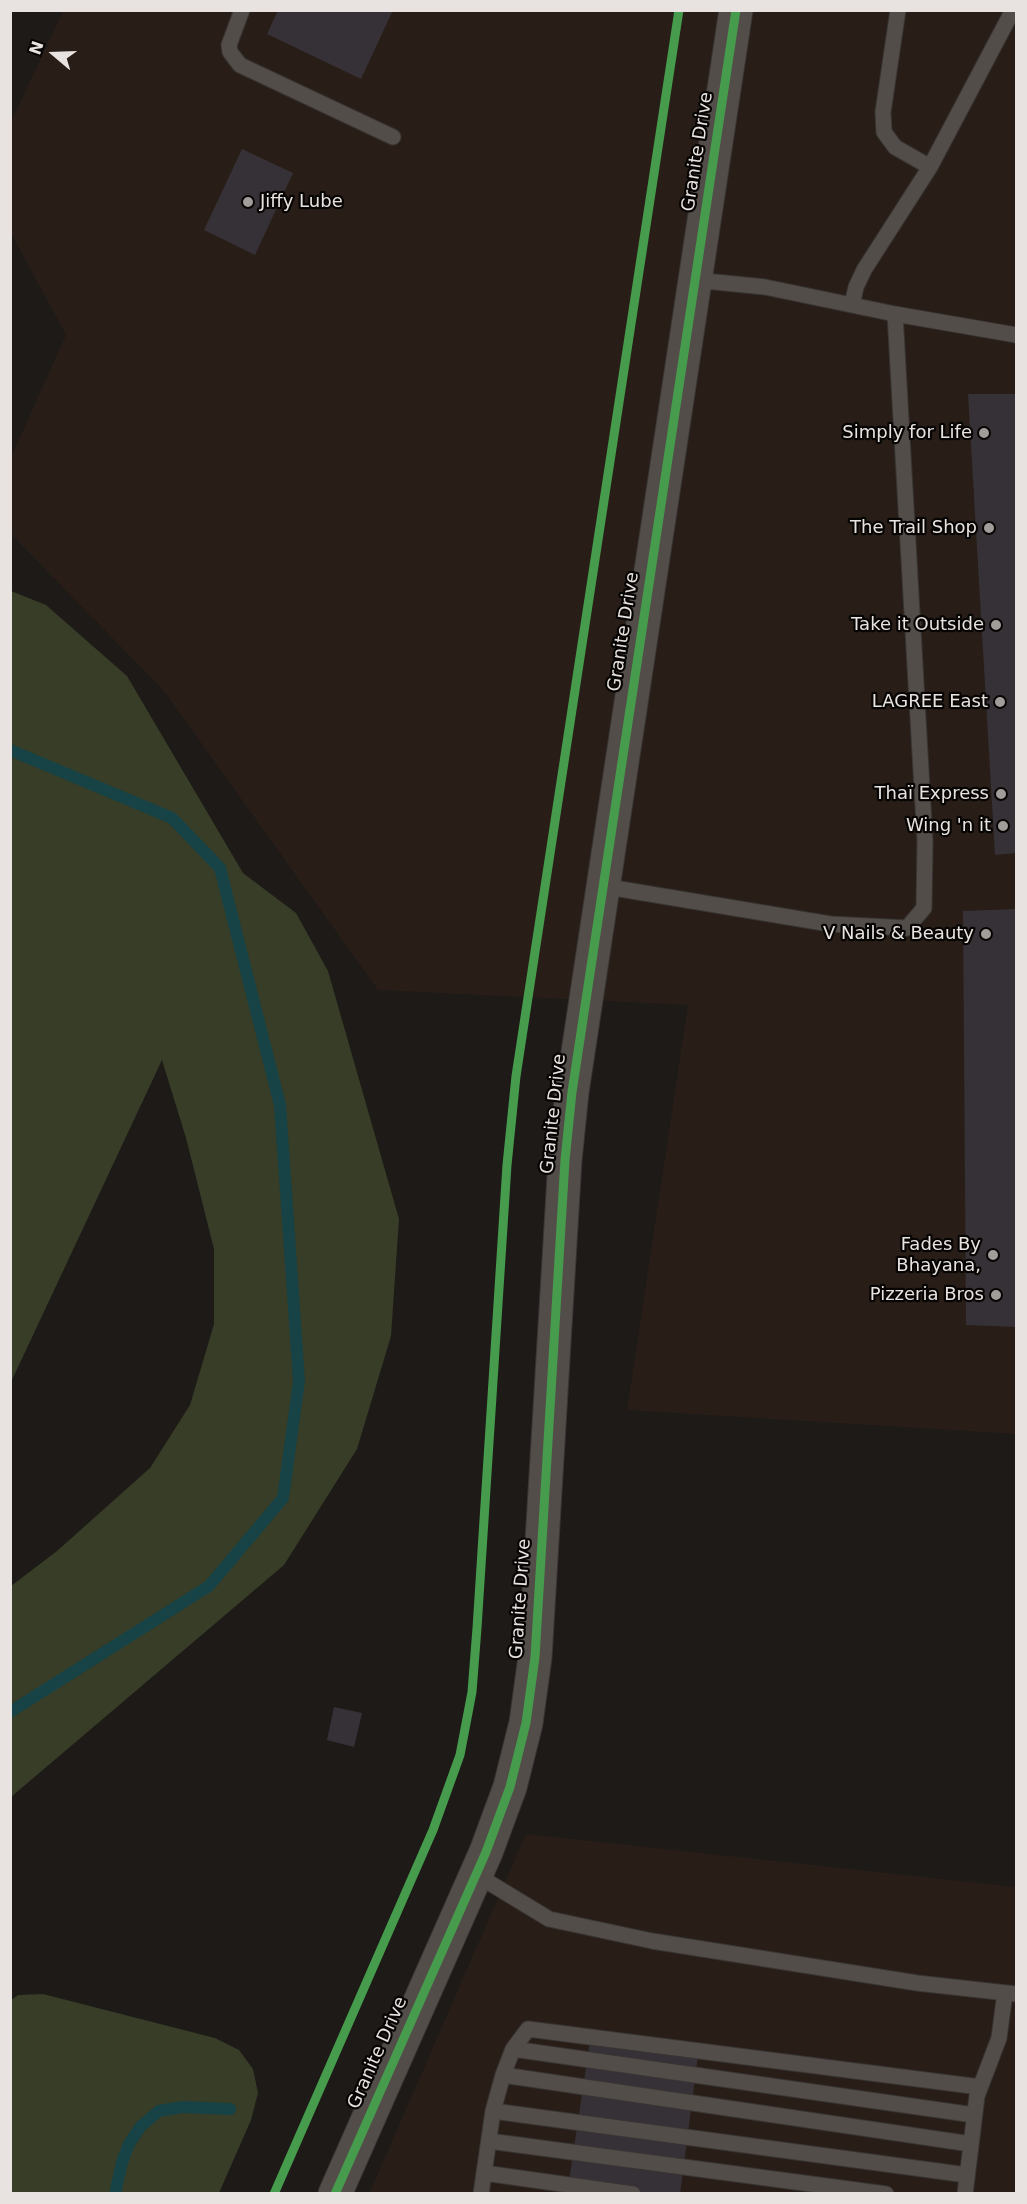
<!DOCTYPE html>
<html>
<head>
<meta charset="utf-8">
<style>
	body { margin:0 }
	#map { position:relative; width:1027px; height:2204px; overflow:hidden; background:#1d1a18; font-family:"DejaVu Sans",sans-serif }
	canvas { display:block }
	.frame { position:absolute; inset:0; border:12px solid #e8e3e0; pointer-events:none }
	.north { position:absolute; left:24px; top:24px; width:60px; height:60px; -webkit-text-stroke:4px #070504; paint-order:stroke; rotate:289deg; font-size:16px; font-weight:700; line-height:24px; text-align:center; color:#e8e3e0 }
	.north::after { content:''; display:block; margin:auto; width:21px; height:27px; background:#e8e3e0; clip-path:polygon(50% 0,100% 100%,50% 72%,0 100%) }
</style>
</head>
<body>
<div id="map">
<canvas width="1027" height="2204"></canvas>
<div class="frame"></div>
<div class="north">N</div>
</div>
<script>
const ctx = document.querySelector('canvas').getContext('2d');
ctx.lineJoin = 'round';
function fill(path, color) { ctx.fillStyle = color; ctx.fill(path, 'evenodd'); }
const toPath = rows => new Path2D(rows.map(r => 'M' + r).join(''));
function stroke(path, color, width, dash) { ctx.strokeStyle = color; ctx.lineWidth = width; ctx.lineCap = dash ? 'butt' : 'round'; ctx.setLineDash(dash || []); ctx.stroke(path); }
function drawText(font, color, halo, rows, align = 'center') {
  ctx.font = font + ' "DejaVu Sans",sans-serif'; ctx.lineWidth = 4.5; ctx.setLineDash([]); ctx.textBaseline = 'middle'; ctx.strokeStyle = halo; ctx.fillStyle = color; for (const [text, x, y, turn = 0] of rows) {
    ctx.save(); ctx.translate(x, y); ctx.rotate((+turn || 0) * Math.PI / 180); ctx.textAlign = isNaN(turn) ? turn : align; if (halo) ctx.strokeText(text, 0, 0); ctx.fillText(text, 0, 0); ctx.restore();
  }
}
fill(toPath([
	[63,11,1016,11,1016,1434,627,1410,688,1005,378,990,164,691,11,534,11,457,66,335,11,233,11,122],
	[526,1834,1016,1887,1016,2193,369,2194]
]), '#281e17');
fill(toPath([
	[11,591,46,605,127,676,243,873,296,913,328,971,399,1219,391,1336,357,1449,284,1565,11,1797,11,1586,57,1551,150,1468,190,1405,214,1324,214,1249,186,1138,162,1060,11,1382],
	[43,1994,215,2038,239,2050,253,2069,258,2093,251,2120,219,2193,11,2193,11,2000,18,1995]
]), '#373d26');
stroke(toPath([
	[10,750,172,818,220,868,280,1105,299,1381,283,1498,209,1586,10,1712],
	[115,2194,122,2162,129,2144,141,2126,159,2111,182,2107,230,2109]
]), '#174246', 12);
fill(toPath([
	[278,10,393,10,361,79,267,34],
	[242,149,293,173,255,255,204,230],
	[968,394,1016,394,1016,853,995,855],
	[1016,909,1016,1327,966,1325,963,911],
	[334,1707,362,1713,354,1747,327,1740],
	[591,2034,699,2048,680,2194,567,2194]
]), '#363136');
const service = toPath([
	[242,10,229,45,230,52,240,65,393,137],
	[898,10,883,112,884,132,895,147,930,167,1013,10],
	[852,305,856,287,864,270,930,167],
	[895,314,1016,335],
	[602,886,830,924,907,928,924,908,925,841,895,314,765,287,695,280],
	[475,1874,549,1919,652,1941,917,1983,1016,1994],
	[513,2049,974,2115],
	[503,2075,971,2144],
	[493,2111,967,2175],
	[489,2141,886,2194],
	[484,2173,633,2194],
	[481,2194,493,2111,503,2075,513,2049,528,2029,980,2087],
	[965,2194,977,2096,999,2038,1005,1993]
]);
const tertiary = toPath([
	[335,2194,486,1852,510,1787,526,1723,535,1657,565,1160,572,1092,736,10]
]);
stroke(service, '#393635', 17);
stroke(tertiary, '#393635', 35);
stroke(service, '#534d4a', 15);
stroke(tertiary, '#534d4a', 33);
stroke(toPath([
	[274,2194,433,1830,460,1755,472,1692,477,1628,507,1165,516,1076,679,10],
	[335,2194,486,1852,510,1787,526,1723,535,1657,565,1160,572,1092,736,10]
]), '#469c4c', 9);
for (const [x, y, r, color] of [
	[248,202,6,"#a19d9a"],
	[984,433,6,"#a19d9a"],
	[989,528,6,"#a19d9a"],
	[996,625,6,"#a19d9a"],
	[1000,702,6,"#a19d9a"],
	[1001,794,6,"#a19d9a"],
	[1003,826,6,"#a19d9a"],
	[986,934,6,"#a19d9a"],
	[993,1255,6,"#a19d9a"],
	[996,1295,6,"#a19d9a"]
]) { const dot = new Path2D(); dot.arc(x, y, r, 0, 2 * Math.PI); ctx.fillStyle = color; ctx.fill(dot); stroke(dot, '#070504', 2); }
drawText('18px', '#e8e3e0', '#070504', [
	["Granite Drive",698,152,-81],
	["Granite Drive",624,632,-81],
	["Granite Drive",554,1114,-84],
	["Granite Drive",521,1599,-86],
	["Granite Drive",378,2053,-66]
]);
drawText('18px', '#e8e3e0', '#070504', [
	["Jiffy Lube",260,202,"left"],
	["Simply for Life",972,433],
	["The Trail Shop",977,528],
	["Take it Outside",984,625],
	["LAGREE East",988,702],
	["Thaï Express",989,794],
	["Wing 'n it",991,826],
	["V Nails & Beauty",974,934],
	["Fades By",981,1245],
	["Bhayana,",981,1266],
	["Pizzeria Bros",984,1295]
], 'right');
</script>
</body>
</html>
